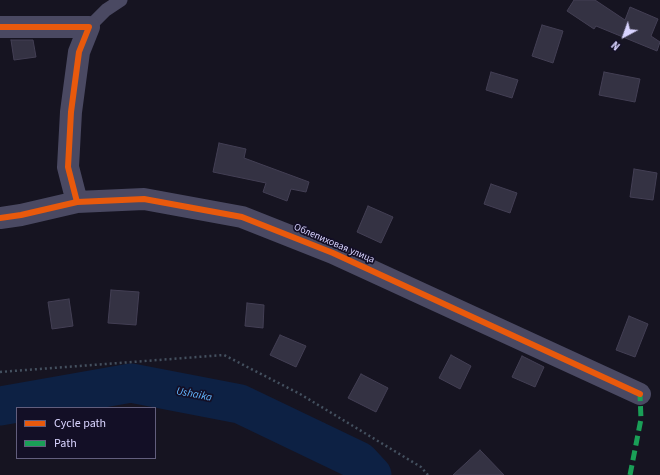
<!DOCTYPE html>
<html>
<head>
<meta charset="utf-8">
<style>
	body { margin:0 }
	#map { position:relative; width:660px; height:475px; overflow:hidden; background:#161421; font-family:"Source Sans 3",sans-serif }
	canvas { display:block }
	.legend { position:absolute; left:16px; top:407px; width:140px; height:52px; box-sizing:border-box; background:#130f26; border:1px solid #625e7d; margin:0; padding:5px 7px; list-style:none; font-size:12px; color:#d9d4ff }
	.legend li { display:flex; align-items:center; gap:8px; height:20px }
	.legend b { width:20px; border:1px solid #625e7d }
	.north { position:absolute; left:604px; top:16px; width:40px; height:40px; -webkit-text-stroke:3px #130f26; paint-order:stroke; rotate:221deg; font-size:11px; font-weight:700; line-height:16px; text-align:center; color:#d9d4ff }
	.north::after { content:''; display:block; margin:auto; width:14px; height:18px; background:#d9d4ff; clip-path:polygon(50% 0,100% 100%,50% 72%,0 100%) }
</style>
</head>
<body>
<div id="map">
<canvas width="660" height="475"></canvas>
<ul class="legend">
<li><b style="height:5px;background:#e8590c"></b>Cycle path</li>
<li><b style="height:5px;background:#1a9f57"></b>Path</li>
</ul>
<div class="north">N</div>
</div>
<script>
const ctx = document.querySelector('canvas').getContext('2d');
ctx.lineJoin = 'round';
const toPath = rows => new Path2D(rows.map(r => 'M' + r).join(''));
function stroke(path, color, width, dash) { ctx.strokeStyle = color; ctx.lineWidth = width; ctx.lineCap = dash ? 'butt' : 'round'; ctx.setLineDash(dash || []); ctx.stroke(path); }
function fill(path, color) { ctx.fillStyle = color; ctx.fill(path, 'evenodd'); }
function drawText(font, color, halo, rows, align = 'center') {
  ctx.font = font + ' "Source Sans 3",sans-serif'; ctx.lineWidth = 3.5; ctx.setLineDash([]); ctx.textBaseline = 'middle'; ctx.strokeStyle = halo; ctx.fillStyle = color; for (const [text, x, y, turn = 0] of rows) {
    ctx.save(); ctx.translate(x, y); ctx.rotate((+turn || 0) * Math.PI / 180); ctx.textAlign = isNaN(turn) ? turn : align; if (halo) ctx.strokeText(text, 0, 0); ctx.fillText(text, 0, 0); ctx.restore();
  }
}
stroke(toPath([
	[0,406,131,383,240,404,359,461,372,475]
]), '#0d2144', 39);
const building = toPath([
	[574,0,595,0,625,20,630,7,658,19,651,36,660,42,657,51,596,26,594,29,567,11,574,0],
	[542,25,563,31,553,63,532,56,542,25],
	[11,40,33,40,36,57,14,60,11,40],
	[491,72,518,80,512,98,486,90,491,72],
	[604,72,640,79,635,102,599,95,604,72],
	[219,143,246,149,244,158,309,182,306,192,291,189,287,201,263,192,266,183,213,172,219,143],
	[634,169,657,173,653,200,630,197,634,169],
	[491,184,517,193,510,213,484,204,491,184],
	[368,206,393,217,381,243,357,232,368,206],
	[111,290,139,292,136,325,108,323,111,290],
	[69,299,73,326,52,329,48,302,69,299],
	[247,303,264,305,263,328,245,326,247,303],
	[629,316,648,324,635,357,616,350,629,316],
	[280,335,306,346,296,367,270,355,280,335],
	[451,355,471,366,460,389,439,378,451,355],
	[522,356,544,367,535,387,512,377,522,356],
	[361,374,388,388,376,412,348,398,361,374],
	[480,450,504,475,453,475,480,450]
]);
fill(building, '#343243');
stroke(building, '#433f54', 1);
stroke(toPath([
	[0,372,224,355,300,394,421,467,428,475]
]), '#44505f', 2.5, [2, 3]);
stroke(toPath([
	[89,27,106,10,121,0]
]), '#4a4962', 13);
stroke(toPath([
	[0,27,89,27,79,52,71,112,68,167,77,202],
	[0,218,21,215,77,202,144,199,242,217,333,253,640,394]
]), '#4a4962', 22);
stroke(toPath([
	[630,475,641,419,640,394]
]), '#1a9f57', 5, [10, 5]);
stroke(toPath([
	[0,27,89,27,79,52,71,112,68,167,77,202],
	[0,218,21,215,77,202,144,199,242,217,333,253,640,394]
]), '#e8590c', 6);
drawText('10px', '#d9d4ff', '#130f26', [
	["Облепиховая улица",334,244,23]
]);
drawText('italic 11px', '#62b6ff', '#130f26', [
	["Ushaika",194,395,11]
]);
</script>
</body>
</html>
